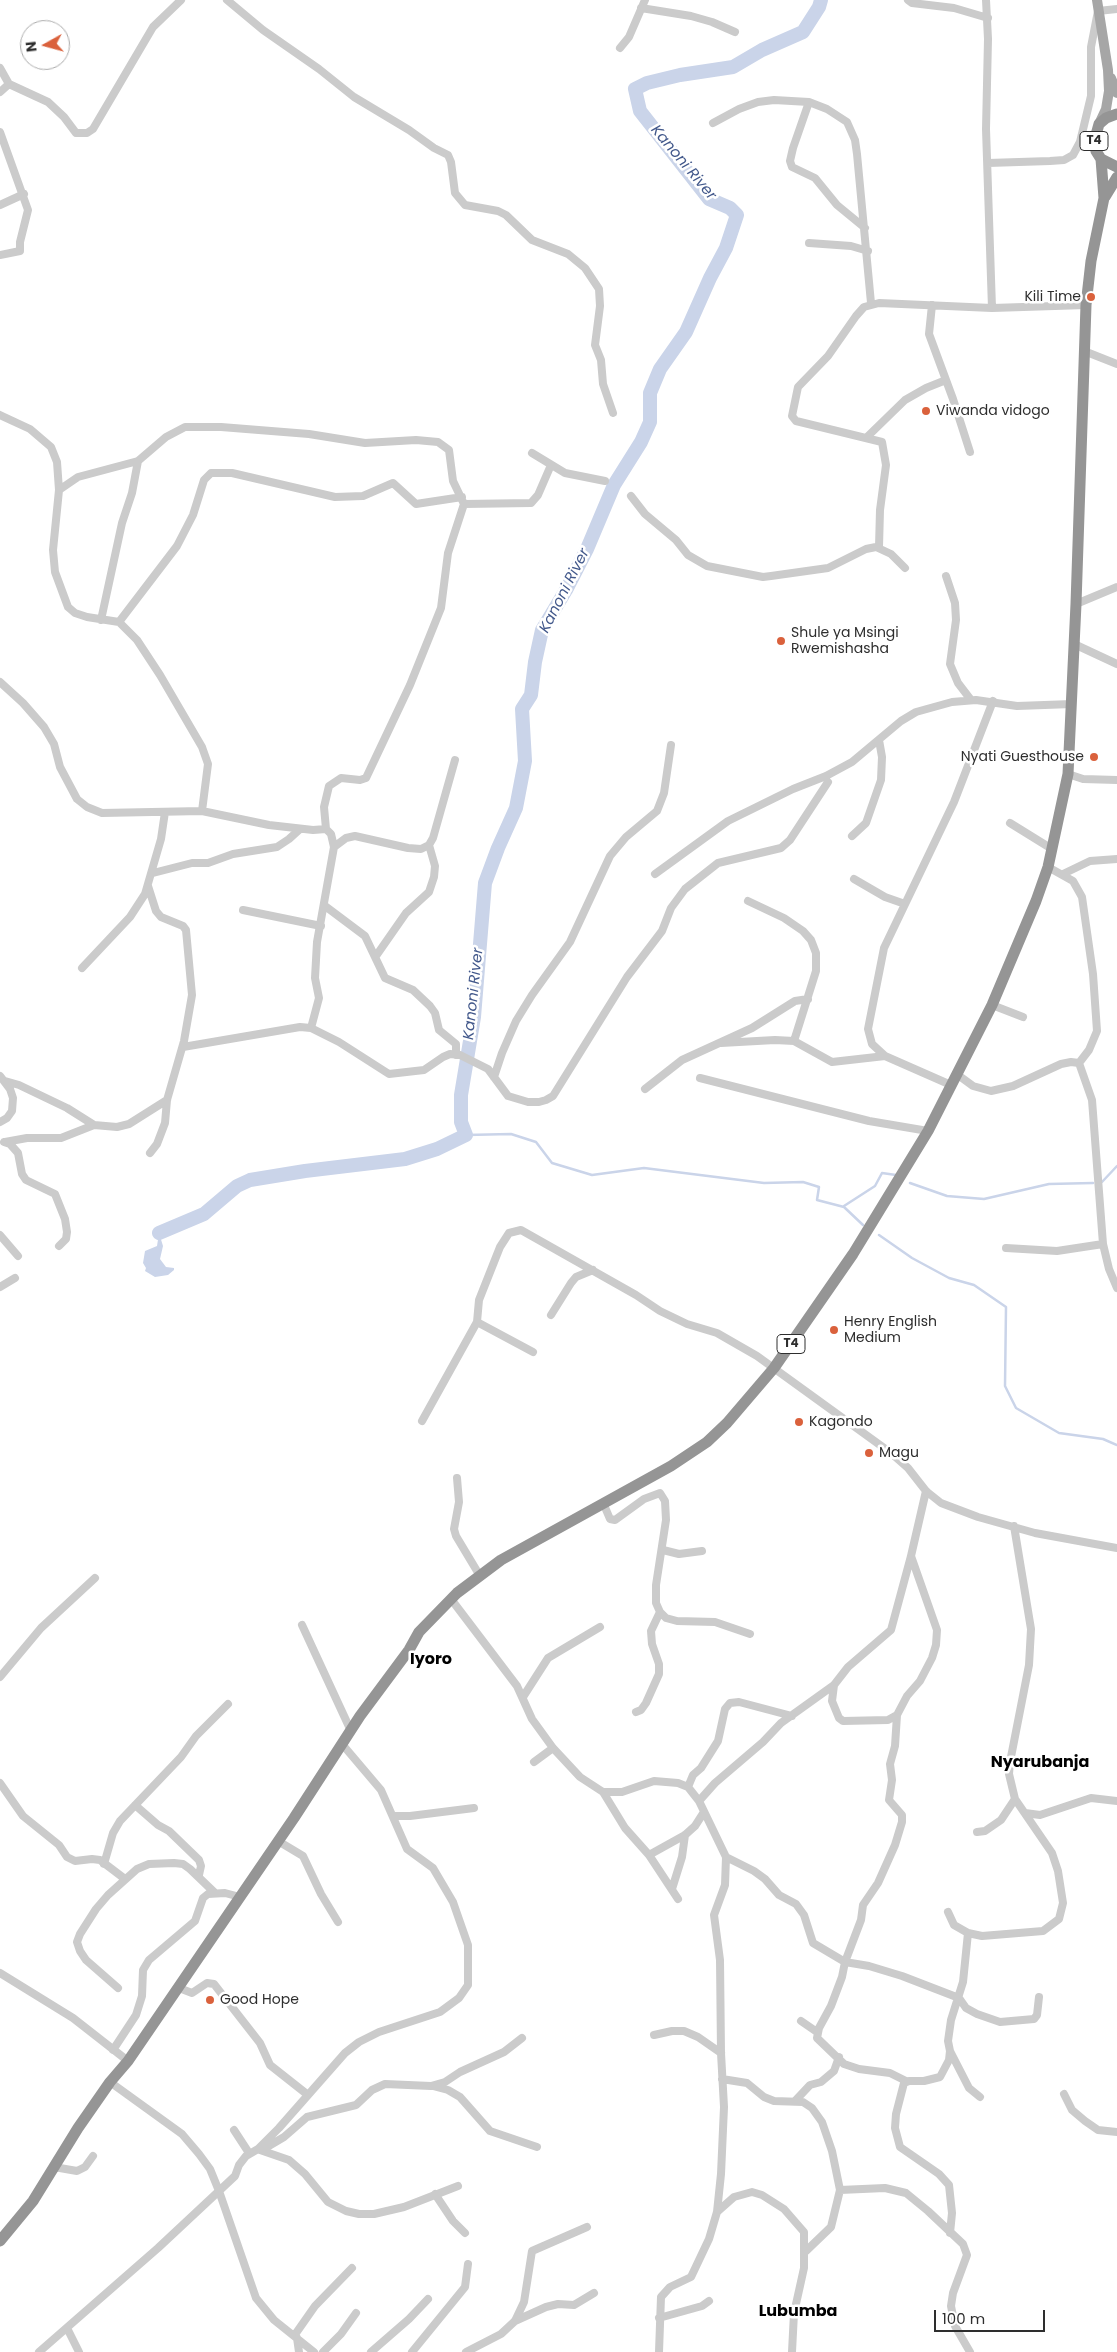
<!DOCTYPE html>
<html>
<head>
<meta charset="utf-8">
<style>
	body { margin:0 }
	#map { position:relative; width:1117px; height:2352px; overflow:hidden; background:#fff; font-family:Poppins,sans-serif }
	canvas { display:block }
	.north { position:absolute; left:20px; top:20px; width:50px; height:50px; box-sizing:border-box; background:#fff; border:1px solid #ababab; border-radius:50%; rotate:263deg; font-size:14px; font-weight:700; line-height:20px; text-align:center; color:#2e2e2e }
	.north::after { content:''; display:block; margin:auto; width:18px; height:22px; background:#da613c; clip-path:polygon(50% 0,100% 100%,50% 72%,0 100%) }
	.scale { position:absolute; left:934px; top:2310px; width:111px; height:22px; box-sizing:border-box; border:2px solid #2e2e2e; border-top:0; padding-left:6px; font-size:15px; line-height:18px; white-space:nowrap; color:#2e2e2e; -webkit-text-stroke:4px #fff; paint-order:stroke }
</style>
</head>
<body>
<div id="map">
<canvas width="1117" height="2352"></canvas>
<div class="north">N</div>
<div class="scale">100 m</div>
</div>
<script>
const ctx = document.querySelector('canvas').getContext('2d');
ctx.lineJoin = 'round';
function fill(path, color) { ctx.fillStyle = color; ctx.fill(path, 'evenodd'); }
const toPath = rows => new Path2D(rows.map(r => 'M' + r).join(''));
function stroke(path, color, width, dash) { ctx.strokeStyle = color; ctx.lineWidth = width; ctx.lineCap = dash ? 'butt' : 'round'; ctx.setLineDash(dash || []); ctx.stroke(path); }
function drawText(font, color, halo, rows, align = 'center') {
  ctx.font = font + ' Poppins,sans-serif'; ctx.lineWidth = 5; ctx.setLineDash([]); ctx.textBaseline = 'middle'; ctx.strokeStyle = halo; ctx.fillStyle = color; for (const [text, x, y, turn = 0] of rows) {
    ctx.save(); ctx.translate(x, y); ctx.rotate((+turn || 0) * Math.PI / 180); ctx.textAlign = isNaN(turn) ? turn : align; if (halo) ctx.strokeText(text, 0, 0); ctx.fillText(text, 0, 0); ctx.restore();
  }
}
fill(toPath([
	[159,1233,163,1246,160,1259,166,1267,174,1268,174,1270,168,1275,155,1277,145,1271,146,1268,143,1263,145,1251,157,1246]
]), '#cad4e9');
stroke(toPath([
	[466,1135,511,1134,536,1142,552,1163,592,1175,644,1168,764,1183,803,1182,819,1187,817,1200,844,1207,863,1225],
	[1102,1182,1117,1166],
	[910,1183,947,1196,984,1199,1049,1184,1093,1183],
	[844,1206,875,1186,882,1173,896,1175],
	[879,1235,912,1258,949,1278,974,1285,1006,1307,1005,1386,1016,1408,1059,1433,1103,1439,1117,1445]
]), '#cad4e9', 2.5);
stroke(toPath([
	[159,1233,204,1214,237,1186,250,1180,305,1171,405,1159,437,1149,466,1135,461,1122,461,1095,474,1017,485,883,498,848,516,808,525,761,522,709,531,695,535,662,542,630,566,590,587,549,614,485,641,442,650,422,650,393,660,369,686,332,710,278,726,248,737,215,730,208,709,199,640,111,635,89,647,83,680,75,733,67,762,50,803,32,819,7,821,0]
]), '#cad4e9', 14);
stroke(toPath([
	[227,0,263,30,319,69,354,97,409,130,434,148,448,155,451,162,455,193,465,205,498,211,506,215,532,240,568,254,585,268,599,289,600,306,595,345,601,360,603,384,613,413],
	[908,0,912,3,954,8,988,18],
	[986,0,988,39,986,129,992,308],
	[641,8,691,16,712,22,735,32],
	[620,48,629,37,645,0],
	[0,68,9,84,48,102,64,117,76,133,87,133,93,129,153,27,181,0],
	[0,92,9,84],
	[809,102,793,148,790,161,792,167,815,178,837,205,865,228],
	[713,123,739,109,758,102,774,100,809,102,827,109,847,122,855,140,857,154,871,303],
	[0,132,28,210,20,242,20,251,0,255],
	[988,163,1050,161,1064,160,1073,155,1080,142,1091,96,1091,47,1098,11,1117,9],
	[0,205,24,194],
	[809,243,851,246,868,251],
	[932,305,929,334,953,399,970,452],
	[1084,351,1117,364],
	[0,415,30,429,51,447,57,462,59,490,78,477,138,461,166,437,185,427,221,427,309,434,365,443,416,440,438,442,449,450,453,481,464,504,448,553,441,608,410,685,366,778,360,780,341,778,329,786,324,807,326,829,313,830,269,825,202,811,102,813,87,807,77,799,60,767,54,744,44,727,23,703,0,682],
	[867,437,905,400,926,388,946,380],
	[532,453,565,473,605,481],
	[59,490,53,550,55,572,68,607,75,613,87,617,119,622,137,640,160,675,202,747,208,764,202,811],
	[631,496,645,514,676,540,688,555,707,566,763,577,771,576,828,568,866,549,876,547,891,554,905,568],
	[464,504,531,503,538,495,551,465],
	[879,547,880,510,886,465,882,442,796,421,792,416,798,387,828,356,856,316,864,307,879,303,992,308,1086,305],
	[946,576,955,603,956,620,950,664,958,683,971,700],
	[1076,604,1117,587],
	[101,620,122,523,132,493,138,461],
	[119,622,177,546,193,515,204,480,211,473,232,473,335,497,363,496,393,483,416,504,462,497],
	[1074,644,1117,664],
	[1068,774,1083,779,1117,780],
	[1010,823,1052,849],
	[852,836,866,823,881,780,882,757,879,740],
	[334,847,346,838,355,836,408,848,421,849,429,845,433,838,455,760],
	[1048,867,1073,881,1082,897,1093,974,1097,1031,1089,1050,1079,1063],
	[153,873,192,863,208,863,233,854,277,847,289,839,300,829],
	[655,874,728,821,793,789,826,776,852,762,901,721,916,712,952,702,976,700,1017,706,1072,704],
	[1063,874,1090,861,1117,859],
	[854,879,885,897,905,904],
	[148,886,156,911,161,917,183,926,186,930,192,995,184,1041,167,1100,165,1123,157,1144,150,1153],
	[748,901,784,918,803,931,811,940,816,953,816,971,794,1041],
	[325,906,365,936,385,978,413,990,430,1006,435,1013,439,1030,456,1044,456,1055],
	[243,910,321,926],
	[376,956,406,913,429,892,434,877,435,866,429,845],
	[82,968,130,917,145,894,161,839,165,812],
	[992,1005,1023,1017],
	[311,1028,319,998,315,978,317,942,334,847,331,834,326,829],
	[721,1043,775,1040,794,1041,832,1062,885,1056,951,1085],
	[183,1047,300,1027,311,1028,339,1042,389,1074,424,1070,443,1057,450,1054,460,1055,488,1069,508,1096,528,1102,539,1102,546,1100,553,1096,627,977,662,931,671,908,685,889,718,863,781,848,790,840,828,782],
	[885,1056,872,1044,868,1029,884,948,954,802,993,701],
	[958,1075,973,1086,991,1091,1013,1086,1061,1064,1071,1062,1079,1063,1092,1100,1103,1244,1109,1269,1117,1288],
	[0,1076,10,1089,13,1098,12,1111,7,1118,0,1122],
	[494,1077,502,1053,516,1021,532,995,570,942,610,856,626,837,657,811,664,793,671,745],
	[700,1078,869,1121,928,1131],
	[5,1081,19,1085,67,1108,94,1125],
	[645,1089,682,1060,752,1028,795,1001,808,999],
	[4,1142,10,1144,18,1153,22,1174,26,1180,55,1194,65,1219,67,1232,66,1239,59,1246],
	[5,1142,27,1138,61,1138,94,1125,117,1127,129,1124,167,1100],
	[0,1235,18,1256],
	[1006,1248,1057,1251,1103,1244],
	[0,1287,15,1278],
	[551,1315,571,1283,576,1277,593,1270],
	[477,1322,533,1352],
	[422,1421,477,1322,479,1300,500,1247,509,1233,521,1230,636,1295,660,1311,687,1324,717,1333,757,1356,891,1453,908,1468,926,1491,941,1503,978,1517,1035,1533,1117,1548],
	[457,1478,459,1502,454,1529,456,1536,480,1576],
	[604,1505,610,1519,615,1520,644,1499,660,1493,665,1501,666,1520,656,1585,656,1603,660,1612,666,1618,677,1621,715,1622,750,1634],
	[663,1550,679,1554,702,1551],
	[451,1599,517,1686,532,1719,553,1748,580,1777,603,1792,625,1828,649,1855,678,1899],
	[302,1625,351,1731],
	[0,1677,41,1628,95,1578],
	[834,1685,832,1701,839,1718,843,1721,888,1720,897,1715,907,1696,920,1681,932,1658,936,1645,937,1630,911,1556],
	[523,1697,548,1658,600,1627],
	[636,1712,641,1710,646,1703,659,1674,659,1664,652,1644,651,1631,660,1612],
	[897,1715,895,1746,890,1764,892,1780,889,1800,902,1815,902,1822,895,1845,878,1883,863,1905,861,1920,845,1962,842,1977,831,2006,819,2028,817,2038,844,2064,859,2069,890,2073,906,2081],
	[534,1762,553,1748],
	[0,1783,23,1816,59,1845,67,1857,75,1861,92,1859,100,1860,125,1879],
	[688,1787,693,1775,701,1768,718,1741,725,1709,730,1703,739,1702,792,1716],
	[603,1792,622,1792,654,1781,678,1783,688,1787,699,1801,726,1857,725,1885,714,1915,720,1960,721,2053,724,2107,721,2174,717,2212,709,2239,691,2277,670,2287,661,2297,659,2352],
	[699,1801,715,1783,763,1742,781,1723,834,1685,848,1667,891,1630,911,1556,926,1491],
	[135,1805,158,1825,169,1831,199,1860,201,1866,199,1875],
	[1025,1813,1040,1815,1091,1798,1117,1801],
	[394,1816,410,1816,474,1808],
	[977,1832,985,1831,1001,1820,1015,1799,1009,1774,1010,1762,1029,1665,1031,1629,1014,1526],
	[278,1841,303,1856,321,1894,338,1922],
	[649,1855,685,1835,695,1826,704,1812],
	[726,1857,754,1871,765,1879,779,1895,796,1904,804,1915,813,1943,845,1962,869,1966,902,1976,959,1998,966,2008,977,2014,1000,2022,1034,2019,1037,2015,1039,1997],
	[104,1864,113,1833,120,1821,181,1757,196,1736,228,1704],
	[672,1889,682,1857,685,1835],
	[948,1912,954,1925,968,1933,982,1936,1043,1931,1059,1919,1063,1903,1058,1871,1052,1853,1015,1799],
	[968,1933,963,1982,951,2020,948,2041,950,2051,969,2088,980,2097],
	[0,1973,73,2018,128,2061],
	[118,1988,86,1960,80,1951,77,1942,80,1934,96,1909,108,1895,137,1869,149,1864,174,1863,183,1864,190,1869,215,1893],
	[179,1988,192,1993,207,1983,214,1984,260,2043,270,2065,308,2095],
	[801,2021,817,2032],
	[654,2035,672,2031,684,2031,698,2037,721,2053],
	[113,2050,136,2015,142,1996,143,1970,149,1960,195,1921,203,1898,208,1894,225,1893,240,1897],
	[722,2079,747,2083,764,2097,774,2101,803,2102,812,2108,822,2122,832,2151,840,2190,831,2227,806,2251],
	[110,2082,182,2134,199,2154,210,2169,219,2191,256,2298,274,2320,314,2352],
	[433,2086,448,2090,460,2097,490,2131,537,2147],
	[1064,2094,1072,2110,1085,2121,1098,2130,1117,2132],
	[795,2101,810,2085,821,2082,834,2071,839,2057],
	[234,2130,249,2153],
	[260,2150,289,2160,305,2174,328,2202,346,2211,359,2214,374,2214,404,2207,458,2186],
	[262,2150,284,2137,307,2117,356,2105,372,2090,385,2084,431,2086,445,2082,460,2072,504,2052,522,2038],
	[54,2167,77,2171,85,2167,93,2156],
	[840,2190,885,2188,906,2193,928,2211,963,2244,967,2255,953,2293,951,2306,955,2326,970,2352],
	[435,2194,453,2221,465,2233],
	[717,2212,734,2197,752,2192,762,2195,784,2209,804,2232,804,2268,794,2313,792,2352],
	[950,2233,952,2213,949,2185,939,2174,900,2147,895,2128,896,2114,904,2083,909,2081,924,2081,940,2077,949,2060,950,2051],
	[659,2318,702,2306,709,2301],
	[515,2321,546,2307,558,2304,574,2305,594,2293],
	[67,2328,79,2352],
	[294,2336,315,2306,352,2268],
	[297,2338,299,2352],
	[39,2352,158,2248,219,2191,235,2176,239,2165,246,2156,258,2149,279,2128,345,2053,359,2042,379,2032,440,2012,459,1998,468,1985,468,1945,453,1902,433,1868,407,1849,381,1790,342,1744],
	[323,2352,341,2334,356,2313],
	[371,2352,409,2319,428,2299],
	[412,2352,465,2287,468,2264],
	[466,2352,501,2334,515,2321,524,2302,532,2251,587,2227]
]), '#cbcbcb', 8);
stroke(toPath([
	[1097,0,1108,70,1109,91,1106,109,1099,124],
	[1111,78,1117,93]
]), '#a6a6a6', 10);
stroke(toPath([
	[1117,114,1106,118,1099,124,1094,142,1096,151,1101,159,1117,167],
	[1105,197,1117,177],
	[0,2241,33,2201,78,2128,110,2082,128,2061,294,1818,360,1716,409,1650,419,1632,457,1593,501,1560,671,1466,707,1442,727,1423,774,1368,853,1254,928,1131,992,1005,1036,901,1048,867,1068,774,1076,604,1086,305,1091,261,1104,198,1101,159]
]), '#959595', 11);
for (const [x, y, r, color] of [
	[1091,297,5,"#da613c"],
	[926,411,5,"#da613c"],
	[781,641,5,"#da613c"],
	[1094,757,5,"#da613c"],
	[834,1330,5,"#da613c"],
	[799,1422,5,"#da613c"],
	[869,1453,5,"#da613c"],
	[210,2000,5,"#da613c"]
]) { const dot = new Path2D(); dot.arc(x, y, r, 0, 2 * Math.PI); ctx.fillStyle = color; ctx.fill(dot); stroke(dot, '#fff', 2); }
for (const [x, y, w] of [
	[1094,141,28],
	[791,1344,28]
]) { const box = new Path2D(); box.roundRect(x - w / 2, y - 9.5, w, 19, 4); ctx.fillStyle = '#fff'; ctx.fill(box); stroke(box, '#2e2e2e', 1); }
drawText('bold 12px', '#2e2e2e', null, [
	["T4",1094,141],
	["T4",791,1344]
]);
drawText('14px', '#2e2e2e', '#fff', [
	["Kili Time",1081,297,"right"],
	["Viwanda vidogo",936,411],
	["Shule ya Msingi",791,633],
	["Rwemishasha",791,649],
	["Nyati Guesthouse",1084,757,"right"],
	["Henry English",844,1322],
	["Medium",844,1338],
	["Kagondo",809,1422],
	["Magu",879,1453],
	["Good Hope",220,2000]
], 'left');
drawText('italic 15px', '#42588b', '#fff', [
	["Kanoni River",683,163,50],
	["Kanoni River",565,591,-63],
	["Kanoni River",474,994,-84]
]);
drawText('bold 16px', '#000', '#fff', [
	["Iyoro",431,1660],
	["Nyarubanja",1040,1763],
	["Lubumba",798,2312]
]);
</script>
</body>
</html>
